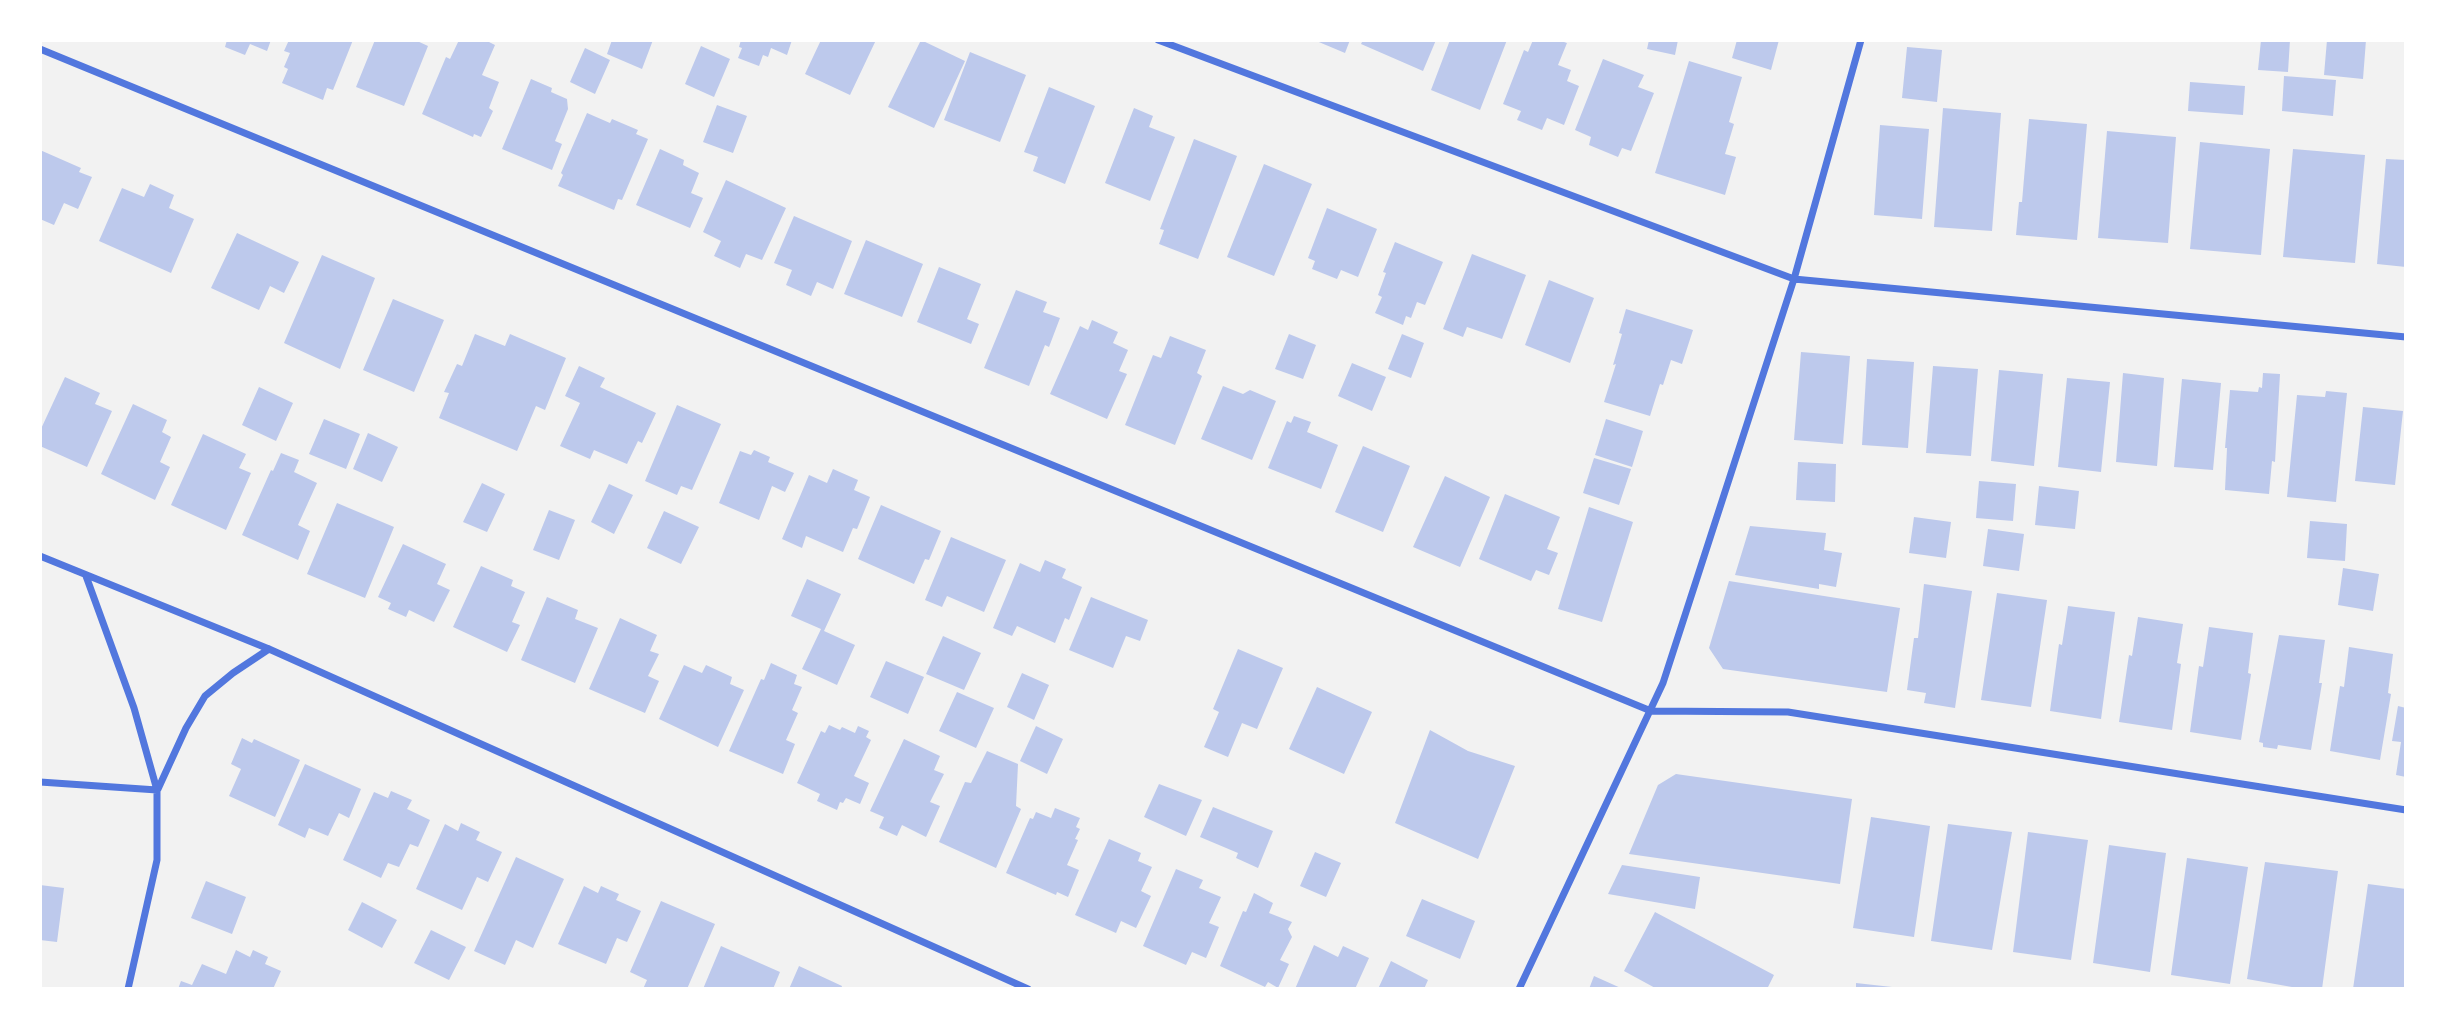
<!DOCTYPE html>
<html>
<head>
<meta charset="utf-8">
<style>
	body { margin:0 }
	#map { position:relative; width:2446px; height:1029px; overflow:hidden; background:#f2f2f2; font-family:"IBM Plex Sans",sans-serif }
	canvas { display:block }
	.frame { position:absolute; inset:0; border:42px solid #fff; pointer-events:none }
</style>
</head>
<body>
<div id="map">
<canvas width="2446" height="1029"></canvas>
<div class="frame"></div>
</div>
<script>
const ctx = document.querySelector('canvas').getContext('2d');
ctx.lineJoin = 'round';
function fill(path, color) { ctx.fillStyle = color; ctx.fill(path, 'evenodd'); }
const toPath = rows => new Path2D(rows.map(r => 'M' + r).join(''));
function stroke(path, color, width, dash) { ctx.strokeStyle = color; ctx.lineWidth = width; ctx.lineCap = dash ? 'butt' : 'round'; ctx.setLineDash(dash || []); ctx.stroke(path); }
fill(toPath([
	[227,40,271,40,267,51,250,44,245,55,225,47],
	[289,40,353,40,333,90,327,88,323,100,282,83,288,69,284,67,290,53,284,51],
	[375,40,415,40,428,46,404,106,356,87],
	[459,40,485,40,495,45,482,75,499,82,489,108,493,111,481,137,474,134,473,137,422,114,446,57,450,59],
	[612,40,653,40,642,69,607,54],
	[741,40,792,40,787,55,771,48,768,57,763,55,759,66,738,58,742,48,739,47],
	[821,40,876,40,850,95,805,74],
	[921,40,965,61,934,128,888,107],
	[1314,40,1350,40,1345,53],
	[1363,40,1436,40,1423,71,1361,44],
	[1450,40,1507,40,1480,110,1431,90],
	[1533,40,1558,40,1567,43,1558,65,1571,70,1567,81,1579,86,1564,125,1547,118,1542,130,1517,120,1521,111,1503,104,1524,50,1528,52],
	[1649,40,1678,40,1675,55,1647,49],
	[1737,40,1779,40,1771,70,1732,58],
	[2261,40,2290,40,2288,72,2258,70],
	[2327,40,2366,40,2363,79,2324,75],
	[701,46,730,59,714,97,685,84],
	[1907,47,1942,50,1937,102,1902,98],
	[585,48,610,60,595,94,570,82],
	[970,52,1026,75,1000,142,944,120],
	[1603,59,1644,75,1638,87,1654,93,1631,151,1622,148,1618,157,1589,145,1591,137,1575,130],
	[1689,61,1742,77,1729,122,1734,124,1725,154,1736,157,1725,195,1655,173],
	[2284,76,2336,80,2333,116,2282,111],
	[531,79,552,88,551,92,567,99,568,109,555,141,562,144,552,170,502,149],
	[2190,82,2245,86,2243,115,2188,111],
	[1049,87,1095,106,1065,184,1033,171,1038,157,1024,152],
	[717,105,747,116,733,153,703,142],
	[1134,108,1153,116,1149,127,1175,137,1150,201,1105,183],
	[1943,108,2001,113,1992,231,1934,227],
	[587,113,610,123,612,119,638,130,636,134,648,139,622,200,618,199,614,210,558,186,563,175,561,173],
	[2029,119,2087,124,2077,240,2016,235,2019,202,2022,202],
	[1880,125,1929,129,1922,219,1874,215],
	[2107,131,2176,137,2168,243,2098,238],
	[1194,139,1237,156,1198,259,1159,244,1164,230,1160,229],
	[2200,142,2270,149,2261,255,2190,249],
	[660,149,684,160,683,165,699,173,691,193,703,198,690,228,636,205],
	[2293,149,2365,155,2355,263,2283,257],
	[40,150,81,168,79,172,92,177,78,209,64,203,54,225,40,219],
	[2386,159,2406,160,2406,267,2377,264],
	[1264,164,1312,184,1274,276,1227,257],
	[726,180,786,208,762,260,746,254,740,268,714,256,721,241,703,232],
	[150,184,174,195,169,208,194,219,171,273,99,241,122,188,144,197],
	[1327,208,1377,229,1358,277,1341,270,1337,279,1312,269,1315,261,1308,258],
	[794,216,852,241,833,289,817,282,811,296,786,285,792,270,774,263],
	[237,233,299,262,284,293,270,286,259,310,211,288],
	[866,240,923,264,902,317,844,294],
	[1395,242,1443,262,1425,305,1417,302,1411,318,1406,316,1403,325,1375,313,1382,297,1378,295,1386,273,1383,272],
	[1472,254,1526,275,1502,339,1467,327,1463,337,1443,329],
	[322,255,375,278,340,369,284,343],
	[939,267,981,284,967,319,979,324,971,344,917,322],
	[1549,280,1594,298,1570,363,1525,345],
	[1016,290,1047,302,1043,312,1060,318,1049,347,1045,345,1029,386,984,368],
	[393,299,444,320,414,392,363,370],
	[1626,309,1693,330,1682,364,1671,360,1663,385,1660,384,1650,416,1604,402,1616,364,1613,365,1622,334,1619,333],
	[1092,320,1118,332,1113,343,1128,350,1119,371,1127,374,1107,419,1050,394,1080,326,1088,330],
	[475,334,505,346,510,334,566,358,545,410,536,406,517,451,439,418,449,393,444,392,457,364,462,366],
	[1289,334,1316,345,1303,379,1275,369],
	[1402,334,1424,343,1411,378,1388,369],
	[1170,336,1206,350,1197,373,1202,376,1175,445,1125,425,1153,355,1161,358],
	[1801,352,1850,356,1843,444,1794,440],
	[1867,359,1914,362,1908,448,1862,445],
	[1352,363,1386,377,1372,411,1338,396],
	[579,366,605,378,600,387,656,413,642,443,638,441,627,464,594,450,590,459,560,446,580,403,565,396],
	[1933,366,1978,369,1971,456,1926,453],
	[1999,370,2043,374,2034,466,1991,461],
	[2123,373,2164,378,2157,466,2116,462],
	[2263,373,2280,374,2275,462,2272,461,2269,494,2225,490,2227,448,2225,448,2230,390,2258,392,2259,387,2262,388],
	[65,377,100,393,95,404,112,411,87,467,40,446,40,431],
	[2067,378,2110,382,2101,472,2058,467],
	[2182,379,2221,383,2213,470,2174,467],
	[1223,386,1243,394,1250,390,1276,401,1252,460,1201,439],
	[259,387,293,403,276,441,242,425],
	[2326,391,2347,393,2336,502,2287,497,2297,395,2325,397],
	[133,404,167,420,162,432,171,437,160,462,170,467,155,500,101,474],
	[677,405,721,424,692,490,681,486,677,495,645,481],
	[2363,407,2403,411,2395,485,2355,481],
	[1294,416,1311,422,1307,432,1338,445,1321,489,1268,468,1287,421,1291,423],
	[324,419,360,434,346,469,309,454],
	[1606,419,1643,431,1632,467,1595,455],
	[368,433,398,447,382,482,353,469],
	[203,434,246,454,239,468,251,473,226,530,171,505],
	[1363,446,1410,466,1383,532,1335,512],
	[754,450,770,457,768,462,794,473,785,492,772,486,759,520,719,503,740,451,751,455],
	[281,453,299,460,294,472,317,483,298,525,310,531,298,560,242,535,271,470,273,471],
	[1594,458,1631,469,1619,505,1583,493],
	[1798,462,1836,464,1835,502,1796,500],
	[833,469,858,480,854,490,870,497,857,529,853,528,843,552,806,536,802,548,782,539,809,475,827,483],
	[1445,476,1490,497,1460,567,1413,547],
	[1979,481,2016,484,2013,521,1976,518],
	[482,483,505,494,487,532,463,522],
	[609,484,633,495,614,534,591,522],
	[2039,486,2079,491,2075,529,2035,525],
	[1505,494,1560,517,1547,549,1558,553,1549,575,1536,570,1531,581,1479,559],
	[337,503,394,527,365,598,307,574],
	[881,505,941,531,929,560,925,559,914,584,858,559],
	[1589,507,1633,522,1602,622,1558,609],
	[549,510,575,520,559,560,533,550],
	[664,511,699,527,681,564,647,548],
	[1914,517,1951,522,1946,558,1909,553],
	[2310,521,2347,524,2345,561,2307,558],
	[1750,526,1826,533,1824,550,1842,553,1836,587,1819,584,1819,589,1735,575],
	[1988,529,2024,534,2019,571,1983,566],
	[951,537,1006,560,984,612,947,596,942,607,925,600],
	[403,544,446,564,437,584,450,590,434,622,409,610,406,617,388,609,391,603,378,597],
	[1045,560,1066,569,1062,578,1082,587,1069,620,1065,618,1055,643,1017,626,1012,636,993,628,1020,563,1040,572],
	[481,566,513,580,511,586,525,592,512,622,520,625,507,652,453,627],
	[2343,568,2379,574,2373,611,2338,605],
	[807,579,841,594,824,631,855,645,837,685,802,669,821,629,791,616],
	[1729,581,1900,608,1887,692,1723,669,1709,648],
	[1924,584,1972,591,1955,708,1924,703,1926,693,1907,690,1914,638,1918,638],
	[1997,593,2047,600,2031,707,1981,700],
	[547,597,578,610,575,619,598,628,575,683,521,660],
	[1091,597,1148,620,1140,641,1126,636,1113,668,1069,650],
	[2068,606,2115,612,2101,719,2050,711,2059,644,2062,645],
	[2138,617,2183,624,2177,663,2181,664,2172,730,2119,722,2129,655,2132,656],
	[620,618,657,635,650,651,659,654,648,676,659,681,645,713,589,689],
	[2209,627,2253,633,2248,673,2251,674,2241,740,2190,732,2199,666,2203,667],
	[2279,635,2325,640,2319,683,2322,683,2311,750,2278,745,2277,749,2263,747,2263,743,2259,742],
	[943,636,981,653,964,690,926,674],
	[2349,647,2393,654,2388,693,2391,694,2380,760,2330,751,2340,686,2344,687],
	[1238,649,1283,668,1257,729,1242,723,1228,757,1204,747,1219,712,1213,709],
	[886,661,924,677,908,714,870,697],
	[771,663,797,675,794,684,802,687,792,710,798,713,786,740,795,744,783,774,729,751,761,679,764,680],
	[684,665,702,673,706,665,732,677,730,684,744,690,718,747,659,719],
	[1022,673,1049,685,1034,720,1007,707],
	[1317,687,1372,712,1344,774,1289,749],
	[957,692,994,708,976,748,939,731],
	[2398,706,2406,708,2406,777,2396,775,2401,742,2392,741],
	[829,725,840,730,842,727,855,733,858,726,869,731,866,737,871,740,854,776,869,783,860,804,846,798,843,803,840,802,837,810,817,801,820,794,797,783,821,731,825,733],
	[1036,726,1063,739,1047,774,1020,761],
	[1430,730,1468,751,1515,766,1478,859,1395,823],
	[242,738,252,743,254,739,300,760,275,817,229,796,241,769,231,764],
	[904,739,940,756,934,770,944,774,930,802,940,806,926,837,902,825,897,836,879,828,884,817,870,811],
	[987,751,1018,764,1016,806,1021,809,996,868,939,842,965,782,971,783],
	[305,764,361,789,349,818,339,813,328,836,309,828,305,838,278,825],
	[1676,774,1852,799,1840,884,1629,854,1658,785],
	[1159,784,1202,800,1186,836,1144,817],
	[391,791,412,800,407,809,430,820,418,847,410,844,399,867,388,863,381,878,343,860,374,792,388,798],
	[1213,807,1273,831,1258,868,1236,858,1238,853,1200,837],
	[1055,808,1080,818,1076,827,1080,829,1075,839,1078,840,1067,865,1079,870,1068,897,1057,892,1056,895,1006,873,1030,818,1033,819,1036,812,1051,818],
	[1871,817,1930,826,1914,937,1853,928],
	[461,823,480,832,476,840,502,852,488,882,477,877,462,910,416,889,445,824,458,831],
	[1948,824,2012,832,1992,950,1931,941],
	[2028,832,2088,840,2071,960,2013,952],
	[1109,839,1141,853,1138,861,1152,867,1141,891,1151,896,1136,928,1121,921,1116,933,1075,915],
	[2109,845,2166,853,2150,972,2093,963],
	[1315,852,1341,863,1326,897,1300,886],
	[516,857,564,879,533,948,516,940,505,965,474,951],
	[2187,858,2248,867,2230,984,2171,975],
	[2265,862,2338,871,2322,989,2303,989,2247,979],
	[1622,865,1700,877,1695,909,1608,894],
	[1176,869,1203,880,1199,888,1221,897,1209,923,1219,927,1206,958,1192,952,1186,965,1143,946],
	[206,881,246,897,232,934,191,918],
	[2368,884,2406,889,2406,989,2353,989],
	[40,885,64,888,57,942,40,940],
	[584,886,598,893,601,886,619,894,616,900,641,911,627,942,617,938,606,964,558,944],
	[1254,893,1273,903,1269,913,1292,922,1288,929,1292,937,1280,960,1289,964,1278,988,1268,982,1265,987,1220,966,1243,911,1246,912],
	[1422,899,1475,921,1460,959,1406,936],
	[661,901,715,924,687,989,643,989,647,980,630,972],
	[362,902,397,920,382,948,348,930],
	[1655,912,1774,975,1767,989,1657,989,1624,971],
	[431,930,466,947,449,980,414,963],
	[1314,945,1338,957,1343,946,1369,958,1355,989,1295,989],
	[721,946,780,972,773,989,703,989],
	[236,950,250,957,253,950,268,957,265,964,281,971,273,989,178,989,181,981,192,985,202,964,226,974],
	[1391,961,1428,980,1424,989,1378,989],
	[799,966,842,986,841,989,789,989],
	[1594,976,1623,989,1589,989],
	[1856,983,1892,987,1892,989,1856,989]
]), '#bdc9ec');
stroke(toPath([
	[1158,40,1794,279,2406,337],
	[40,49,1651,711,1788,712,2406,810],
	[40,556,269,649,1028,989],
	[86,576,134,708,157,790,157,860,128,989],
	[40,782,157,790],
	[158,789,186,728,205,696,233,673,269,649],
	[1519,989,1663,683,1794,279,1861,40]
]), '#5277de', 7);
</script>
</body>
</html>
